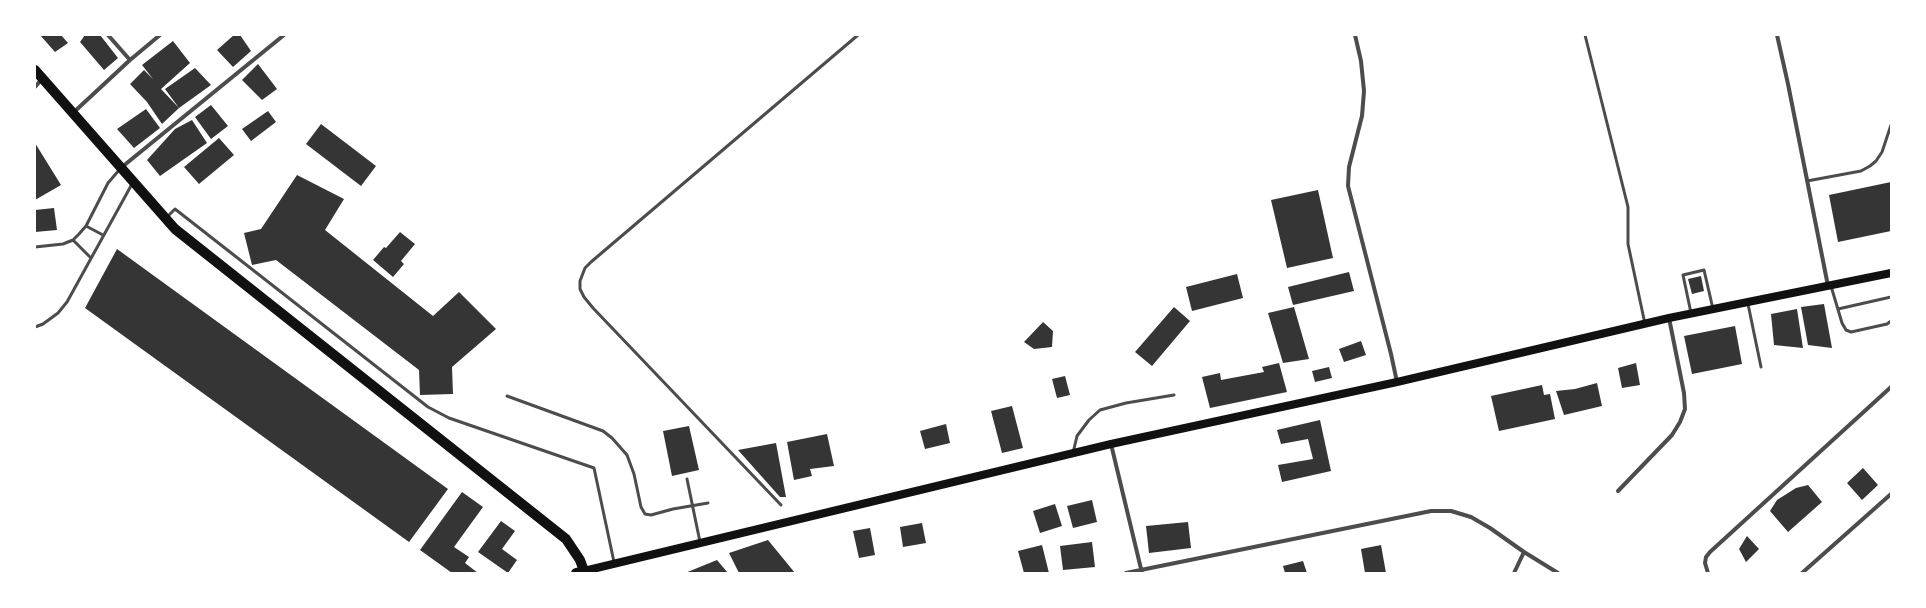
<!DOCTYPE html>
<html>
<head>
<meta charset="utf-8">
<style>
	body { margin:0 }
	#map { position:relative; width:1926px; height:608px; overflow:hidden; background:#fff; font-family:"DejaVu Sans",sans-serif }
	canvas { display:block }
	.frame { position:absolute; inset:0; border:36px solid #fff; pointer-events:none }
</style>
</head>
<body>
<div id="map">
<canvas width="1926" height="608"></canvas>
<div class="frame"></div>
</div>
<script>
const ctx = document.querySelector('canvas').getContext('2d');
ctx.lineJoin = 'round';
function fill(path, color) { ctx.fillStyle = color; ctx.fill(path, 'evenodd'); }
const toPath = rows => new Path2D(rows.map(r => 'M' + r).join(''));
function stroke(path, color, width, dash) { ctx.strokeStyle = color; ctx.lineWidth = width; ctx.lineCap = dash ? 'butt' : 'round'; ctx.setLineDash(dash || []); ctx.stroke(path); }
fill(toPath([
	[40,35,61,35,68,43,55,52],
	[85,35,100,35,118,58,104,70,80,42],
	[234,35,240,35,251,51,233,67,217,50],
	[173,41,190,63,161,89,179,108,162,124,147,102,130,84,144,70,153,79,142,65],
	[258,64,277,89,262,100,242,80],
	[195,68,211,85,179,108,165,89],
	[211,105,228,126,211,139,195,117],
	[146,109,160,128,134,148,117,129],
	[268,111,276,122,251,141,242,129],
	[192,120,207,143,160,176,147,160,175,129],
	[321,124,376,166,361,186,306,144],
	[219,138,234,155,199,184,184,167],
	[35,143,61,185,35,200],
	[297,175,344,199,325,230,433,316,459,292,496,329,452,367,453,394,420,395,419,370,276,260,252,265,244,233,261,229],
	[1891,182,1891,231,1838,242,1829,195],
	[1318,190,1333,258,1287,268,1271,200],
	[54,208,57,230,35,232,35,210],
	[400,232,415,244,401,261,404,264,393,277,373,260,384,247,386,248],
	[117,249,448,489,409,542,85,308],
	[1349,272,1354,291,1293,305,1288,287],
	[1237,274,1243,298,1192,311,1186,287],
	[1701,276,1704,291,1692,294,1688,279],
	[1824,304,1832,348,1808,345,1801,307],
	[1174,307,1190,321,1152,366,1135,352],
	[1294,307,1309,359,1283,363,1268,313],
	[1797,309,1803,348,1774,345,1771,314],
	[1043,322,1053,331,1052,347,1034,349,1024,342],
	[1735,326,1742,364,1692,374,1684,336],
	[1361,341,1366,355,1344,362,1339,349],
	[1279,363,1287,392,1210,408,1202,377,1220,373,1221,380,1264,372,1262,367],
	[1636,363,1640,385,1622,388,1618,368],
	[1329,367,1332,378,1315,382,1312,371],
	[1065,376,1070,395,1057,398,1052,379],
	[1597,383,1602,406,1564,415,1556,391,1575,389],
	[1542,385,1544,395,1550,394,1555,419,1499,431,1491,396],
	[1012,406,1023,448,1002,453,991,411],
	[1320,420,1331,471,1282,482,1278,465,1313,459,1308,439,1281,444,1277,430],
	[946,424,950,443,925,449,920,431],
	[689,426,699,470,672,476,663,431],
	[827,434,834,466,810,469,812,476,794,480,787,442],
	[776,443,786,497,780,497,738,450],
	[1863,468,1878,485,1862,500,1847,483],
	[1808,485,1822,502,1788,532,1770,511,1777,500,1796,488],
	[462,492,483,507,454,547,469,557,465,563,478,573,452,573,420,550],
	[1092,500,1097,522,1073,528,1067,506],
	[1055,504,1062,526,1040,533,1033,511],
	[501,521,515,531,502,549,517,560,508,573,478,552],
	[1188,522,1191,548,1149,553,1146,526],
	[922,523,926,543,903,547,900,527],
	[870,528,875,555,859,558,853,531],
	[1747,536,1759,549,1746,562,1739,549],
	[768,540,795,573,739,573,729,553],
	[1092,542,1095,567,1063,570,1060,546],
	[1042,545,1049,573,1024,573,1018,551],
	[1381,545,1386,573,1365,573,1361,549],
	[717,560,728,573,685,573],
	[1303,561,1307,573,1285,573,1283,566]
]), '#353535');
stroke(toPath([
	[1585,35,1628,207,1628,244,1645,324],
	[1807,181,1861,171,1870,166,1876,161,1882,152,1891,125],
	[167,217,175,209,428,407,449,418,594,468,614,562],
	[86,226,103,235],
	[73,240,91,258],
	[35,247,63,244,73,240,79,234,86,226,108,183,120,169],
	[1831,286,1842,323,1846,330,1851,332,1887,324,1891,321],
	[1748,304,1761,367],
	[1838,309,1891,297],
	[1691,313,1683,275,1704,270,1713,309],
	[35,327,43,324,58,313,67,302,132,184],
	[507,396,603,431,612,438,627,455,634,474,641,507,645,514,651,515,673,509,708,503],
	[1073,453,1077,436,1089,420,1100,410,1126,403,1174,395],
	[687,479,700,542],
	[781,505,593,308,584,297,580,289,580,281,585,268,591,262,858,35]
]), '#4c4c4c', 3);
stroke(toPath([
	[108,35,130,60],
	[1355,35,1361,61,1364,91,1362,116,1349,167,1348,186,1391,354,1397,382],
	[1777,35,1788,84,1828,286],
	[35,87,42,79],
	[74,112,130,60,160,35],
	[122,167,284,35],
	[1111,444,1142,573],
	[1618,491,1672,435,1680,422,1685,409,1684,393,1669,318],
	[1126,573,1431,511,1451,511,1471,517,1490,528,1524,552,1558,573],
	[1514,573,1524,552],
	[1708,573,1705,563,1706,557,1710,552,1891,387],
	[1802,573,1891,494]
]), '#4c4c4c', 4);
stroke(toPath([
	[584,571,1111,444,1397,382,1669,318,1891,273]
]), '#111', 8);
stroke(toPath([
	[35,70,175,229,566,539,580,560,584,571,576,573]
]), '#111', 10);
</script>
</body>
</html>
